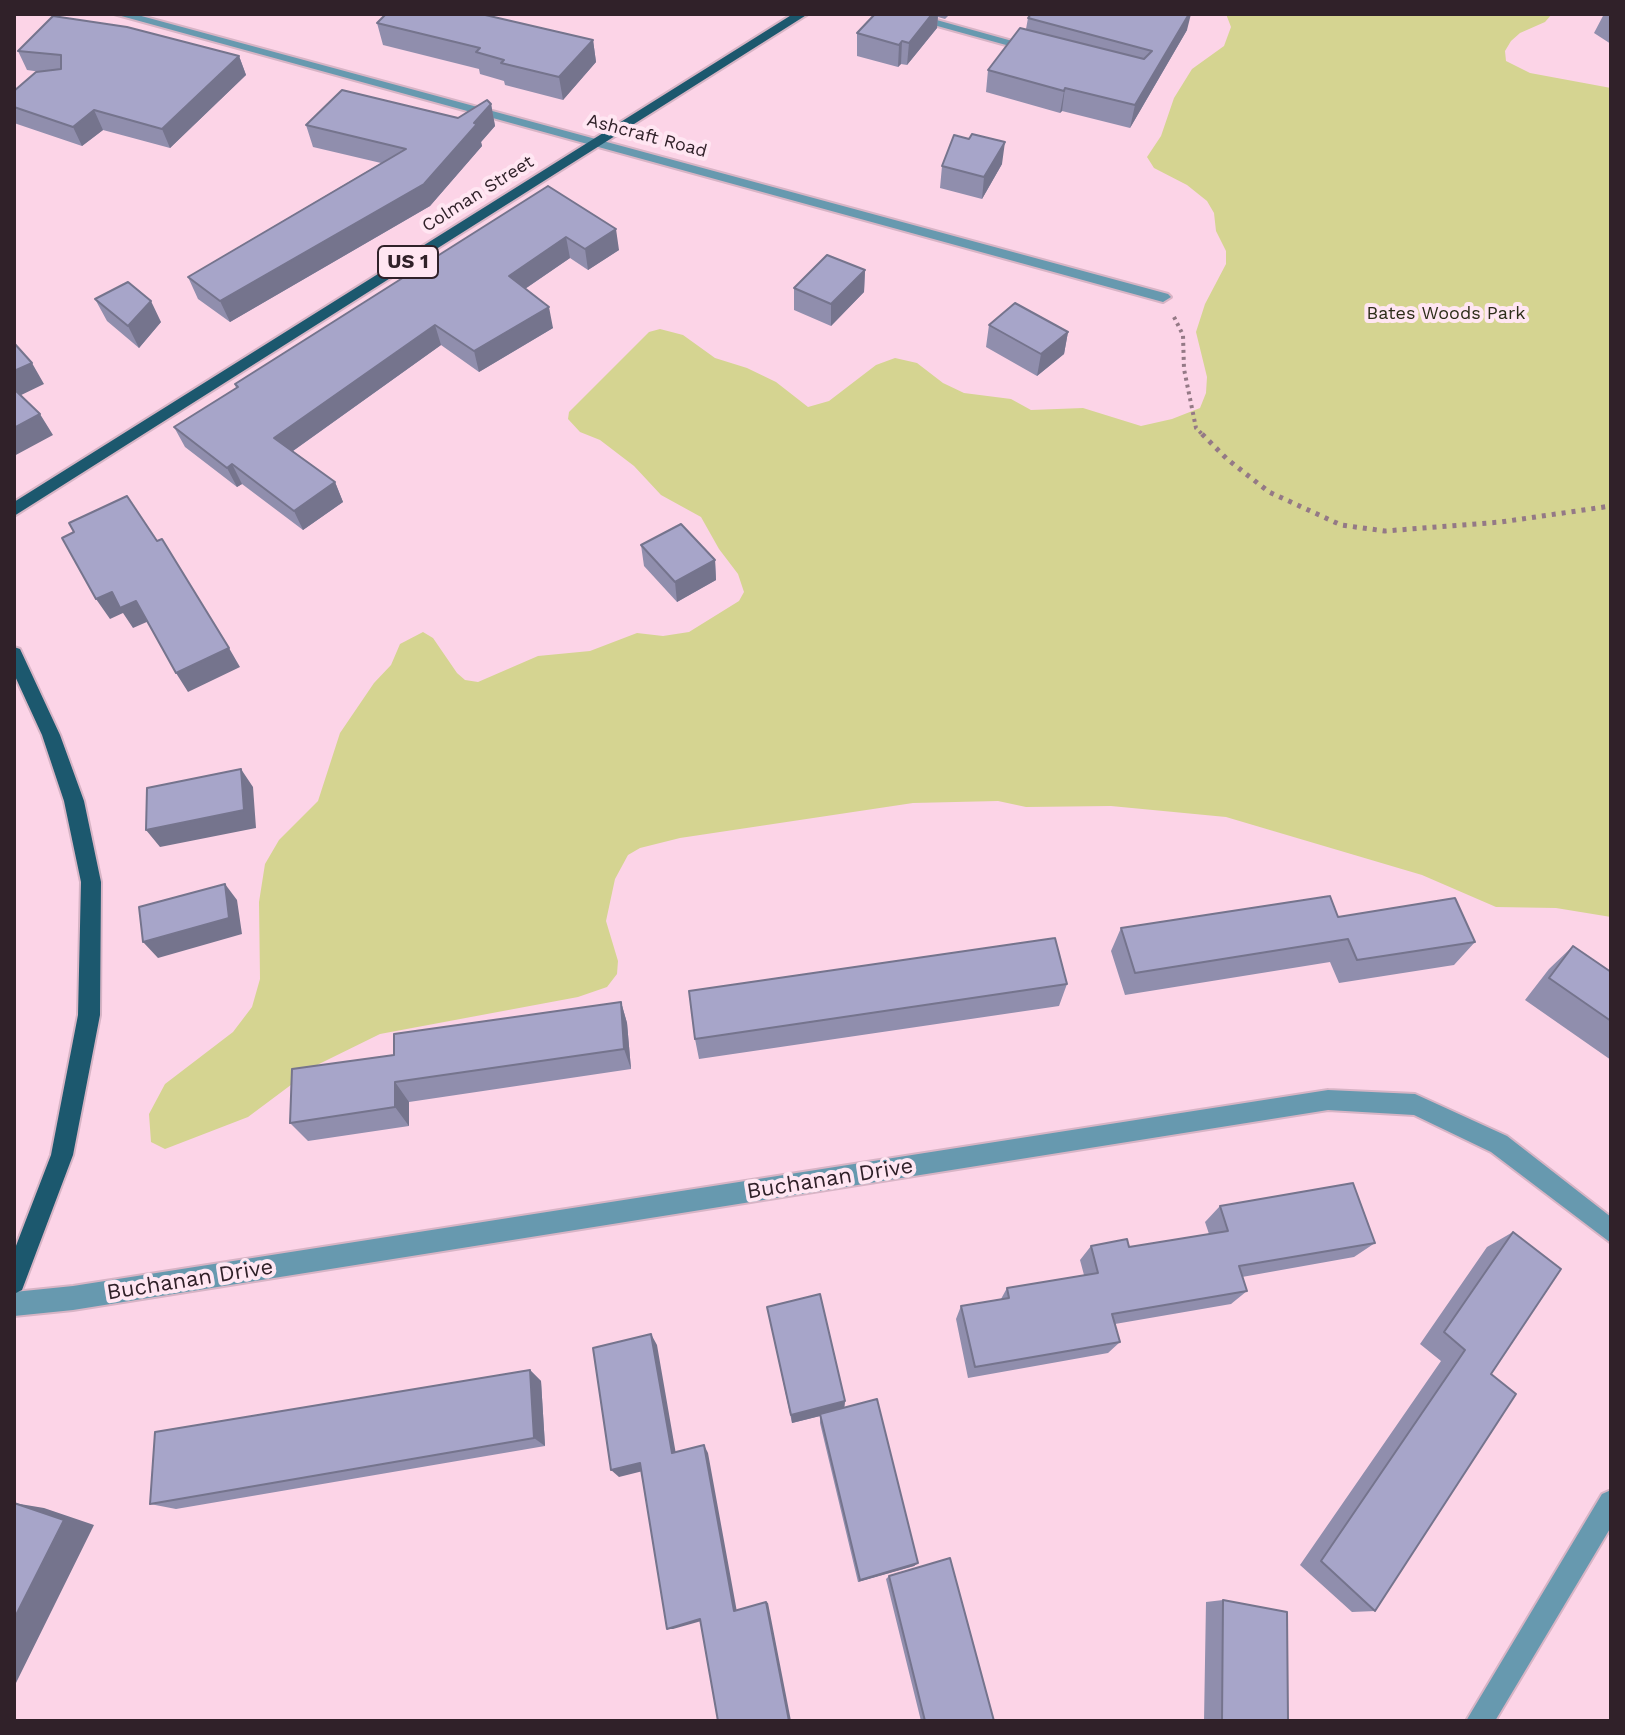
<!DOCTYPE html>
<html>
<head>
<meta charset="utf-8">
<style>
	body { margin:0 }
	#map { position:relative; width:1625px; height:1735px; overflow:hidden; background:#fcd4e7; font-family:"Work Sans",sans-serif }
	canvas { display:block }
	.frame { position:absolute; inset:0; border:16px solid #302129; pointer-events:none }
</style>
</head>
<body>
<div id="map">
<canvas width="1625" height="1735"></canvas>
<div class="frame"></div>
</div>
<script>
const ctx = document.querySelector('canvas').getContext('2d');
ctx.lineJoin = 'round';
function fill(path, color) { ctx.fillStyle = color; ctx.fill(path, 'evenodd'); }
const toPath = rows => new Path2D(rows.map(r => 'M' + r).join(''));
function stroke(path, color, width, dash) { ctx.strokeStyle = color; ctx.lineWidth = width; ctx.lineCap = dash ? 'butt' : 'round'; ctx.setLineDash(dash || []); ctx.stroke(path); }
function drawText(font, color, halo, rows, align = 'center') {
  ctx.font = font + ' "Work Sans",sans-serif'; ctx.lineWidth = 8; ctx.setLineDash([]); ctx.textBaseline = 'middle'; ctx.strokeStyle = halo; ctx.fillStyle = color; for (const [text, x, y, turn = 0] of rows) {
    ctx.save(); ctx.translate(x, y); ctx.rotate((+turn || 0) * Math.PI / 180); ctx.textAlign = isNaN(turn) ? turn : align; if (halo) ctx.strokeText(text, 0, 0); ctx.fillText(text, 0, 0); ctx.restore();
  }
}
fill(toPath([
	[1226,14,1552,14,1545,22,1520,33,1511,41,1505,51,1506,61,1530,73,1611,88,1611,917,1556,908,1496,907,1422,875,1226,817,1111,806,1026,807,998,801,913,803,680,838,640,848,628,855,615,879,606,921,618,961,617,974,607,987,578,997,380,1034,319,1064,248,1117,165,1149,151,1142,149,1114,165,1084,233,1032,252,1007,260,979,259,902,265,864,279,840,318,801,340,733,374,683,391,665,400,644,423,632,433,638,457,673,465,680,478,682,538,656,590,651,637,633,663,636,689,632,739,601,744,592,738,574,719,549,701,517,661,495,634,466,600,440,580,432,568,419,569,412,649,332,660,329,683,335,715,358,747,368,776,382,808,407,829,401,876,365,895,358,917,363,943,383,964,393,1011,399,1031,410,1083,408,1141,426,1172,419,1200,408,1206,393,1207,377,1196,332,1205,304,1226,264,1226,251,1216,231,1214,213,1207,201,1187,185,1154,168,1147,157,1161,136,1174,98,1192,69,1224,46,1231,27]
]), '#d5d491');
const minor = toPath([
	[114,14,134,14,1168,294,1171,297,1163,302,114,14],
	[894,14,915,14,1041,49,1035,53,894,14],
	[1328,1090,1415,1094,1507,1136,1611,1217,1611,1243,1491,1152,1414,1115,1328,1110,73,1310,14,1316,14,1292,73,1286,1328,1090],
	[1611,1490,1611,1527,1495,1721,1466,1721,1602,1494,1611,1490]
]);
const major = toPath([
	[793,14,808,14,14,516,14,502,793,14],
	[14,647,20,649,60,735,84,801,101,882,100,1015,73,1155,22,1290,14,1294,14,1251,51,1155,78,1015,81,882,64,801,42,735,14,674,14,647]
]);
stroke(minor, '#d7b4c5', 4);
stroke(major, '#d7b4c5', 4);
stroke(toPath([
	[1174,317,1183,335,1184,369,1196,428,1204,436]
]), '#947986', 4, [3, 4]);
stroke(toPath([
	[1202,434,1227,459,1269,492,1341,525,1385,531,1501,522,1611,506]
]), '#947986', 5, [4, 6]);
fill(minor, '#6799af');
fill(major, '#1c586e');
fill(toPath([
	[875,14,950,14,945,19,938,17,937,28,907,65,901,64,898,67,857,56,857,33],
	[1604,14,1611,14,1611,44,1594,33],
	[1028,18,1187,30,1130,128,1062,111,1060,113,986,92,988,70,1026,29],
	[377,23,593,40,596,62,563,100,505,85,504,81,480,74,479,69,383,45],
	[18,51,239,56,246,75,170,148,103,130,82,146,14,123,14,91,41,72,27,70],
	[491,104,495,126,481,142,482,146,430,206,230,322,198,299,188,277,381,163,313,147,306,125,458,118],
	[1002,164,982,199,940,188,942,166],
	[548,186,619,250,588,270,570,258,525,289,553,328,479,372,441,345,293,451,335,482,343,502,303,530,242,484,237,487,185,447,174,427,236,388,235,384],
	[865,270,864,292,831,326,794,310,794,288],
	[95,299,161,322,139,348,107,321],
	[989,325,1068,332,1064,354,1037,376,986,347],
	[641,545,715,560,716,580,677,602,644,566],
	[1338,917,1475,942,1454,965,1339,983,1330,962,1125,995,1111,951,1121,928],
	[1573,946,1611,972,1611,1060,1525,1000,1549,969],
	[1067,984,1059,1006,699,1059,695,1039],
	[621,1002,627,1023,631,1069,409,1102,409,1126,308,1141,290,1123,394,1055],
	[1220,1206,1375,1243,1354,1257,1242,1277,1247,1291,1231,1304,1115,1324,1120,1342,1108,1353,968,1378,956,1319,961,1306,1001,1299,1007,1288,1084,1275,1080,1260,1091,1246,1129,1247,1209,1234,1205,1222],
	[1513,1232,1491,1374,1375,1611,1352,1612,1300,1565,1441,1361,1420,1344,1487,1247],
	[767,1307,845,1401,844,1408,918,1563,914,1566,858,1582,820,1423,820,1416,792,1423],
	[530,1370,541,1381,545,1446,176,1509,150,1504],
	[889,1576,994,1721,921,1721,886,1579],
	[1223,1600,1288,1721,1204,1721,1206,1602]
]), '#908ead');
fill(toPath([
	[932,14,938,14,937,28,907,65,909,43],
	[1189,14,1191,14,1187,30,1130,128,1135,105],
	[593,40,596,62,563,100,559,77],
	[902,41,901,64,898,67,899,45],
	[239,56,246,75,170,148,162,129],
	[1065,88,1062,111,1060,113,1064,91],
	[491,104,495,126,481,142,482,146,430,206,230,322,220,301,474,123],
	[94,110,103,130,82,146,73,127],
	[1005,142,1002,164,982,199,984,177],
	[616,229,619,250,588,270,585,249],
	[566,237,570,258,513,297,509,276],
	[865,270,864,292,831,326,831,304],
	[151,301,161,322,139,348,128,326],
	[549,307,553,328,479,372,474,351],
	[435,325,441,345,283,458,274,438],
	[1068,332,1064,354,1037,376,1041,354],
	[32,363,44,384,15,398,14,396,14,371],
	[40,414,53,435,14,456,14,428],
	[232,464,242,484,237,487,227,468],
	[335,482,343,502,303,530,294,511],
	[715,560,716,580,677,602,675,582],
	[112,592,136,601,149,621,133,628,123,613,110,619,96,599],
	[229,648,240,667,188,692,176,673],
	[241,769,253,787,256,828,160,847,146,830],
	[225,884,237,900,242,934,158,958,143,942],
	[621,1002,627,1023,631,1069,624,1049],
	[395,1082,409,1102,409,1126,395,1107],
	[651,1334,657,1345,677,1460,672,1453],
	[530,1370,541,1381,545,1446,534,1438],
	[845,1401,844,1410,792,1423,791,1415],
	[704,1445,708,1453,737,1612,734,1611],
	[640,1463,647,1470,619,1477,611,1470],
	[14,1503,44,1508,94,1525,14,1687],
	[918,1563,914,1566,858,1582,860,1580],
	[766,1602,768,1603,791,1721,789,1721],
	[700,1619,705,1620,673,1629,667,1629]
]), '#75748d');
const building = toPath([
	[386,14,481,14,593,40,559,77,501,63,504,60,476,52,480,48,377,23,386,14],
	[875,14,932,14,909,43,902,41,899,45,857,33,875,14],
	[1031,14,1189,14,1135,105,1065,88,1064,91,988,70,1020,28,1144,59,1152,51,1028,18,1031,14],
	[53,16,127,27,239,56,162,129,94,110,73,127,14,107,14,91,36,72,61,69,61,55,18,51,53,16],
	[342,90,458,118,487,100,491,104,474,123,477,124,424,184,220,301,188,277,406,149,306,125,342,90],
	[972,134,1005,142,984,177,942,166,954,135,969,139,972,134],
	[548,186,616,229,585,249,566,237,509,276,549,307,474,351,435,325,274,438,335,482,294,511,232,464,227,468,174,427,238,387,235,384,548,186],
	[827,255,865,270,831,304,794,288,827,255],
	[128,282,151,301,128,326,95,299,128,282],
	[1015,303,1068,332,1041,354,989,325,1015,303],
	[14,343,32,363,14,371,14,343],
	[14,389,40,414,14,428,14,389],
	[127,496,157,541,162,539,229,648,176,673,136,601,120,608,112,592,96,599,62,538,74,532,69,523,127,496],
	[681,524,715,560,675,582,641,545,681,524],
	[241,769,244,810,146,830,147,788,241,769],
	[225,884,229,918,143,942,139,907,225,884],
	[1330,896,1338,917,1455,898,1475,942,1357,960,1348,939,1135,973,1121,928,1330,896],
	[1055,938,1067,984,695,1039,689,991,1055,938],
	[1573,946,1611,972,1611,1021,1549,978,1573,946],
	[621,1002,624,1049,395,1082,395,1107,290,1123,292,1069,394,1055,394,1034,621,1002],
	[1353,1183,1375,1243,1239,1266,1247,1291,1112,1314,1120,1342,975,1367,961,1306,1009,1298,1007,1288,1098,1273,1091,1246,1127,1239,1129,1247,1228,1231,1220,1206,1353,1183],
	[1513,1232,1561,1269,1491,1374,1516,1394,1375,1611,1321,1561,1465,1350,1444,1332,1513,1232],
	[820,1294,845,1401,791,1415,767,1307,820,1294],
	[651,1334,672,1453,704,1445,734,1611,766,1602,789,1721,718,1721,700,1619,667,1629,640,1463,611,1470,593,1348,651,1334],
	[530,1370,534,1438,150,1504,155,1432,530,1370],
	[877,1399,918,1563,860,1580,820,1414,877,1399],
	[14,1503,64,1520,14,1619,14,1503],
	[950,1558,994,1721,925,1721,889,1576,950,1558],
	[1223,1600,1287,1612,1288,1721,1222,1721,1223,1600]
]);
fill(building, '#a7a5c9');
stroke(building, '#75748d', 2);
drawText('18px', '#302129', '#ffe6f2', [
	["Ashcraft Road",647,136,15],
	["Colman Street",478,194,-32]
]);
drawText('18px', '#2d2d19', '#ffe6f2', [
	["Bates Woods Park",1446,314]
]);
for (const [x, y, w] of [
	[408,262,60]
]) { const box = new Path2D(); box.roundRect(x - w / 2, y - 16, w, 32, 6); ctx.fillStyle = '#ffe6f2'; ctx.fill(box); stroke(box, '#302129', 2); }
drawText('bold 20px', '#302129', null, [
	["US 1",408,262]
]);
drawText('22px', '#302129', '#ffe6f2', [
	["Buchanan Drive",830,1179,-9],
	["Buchanan Drive",190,1280,-9]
]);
</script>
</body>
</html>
